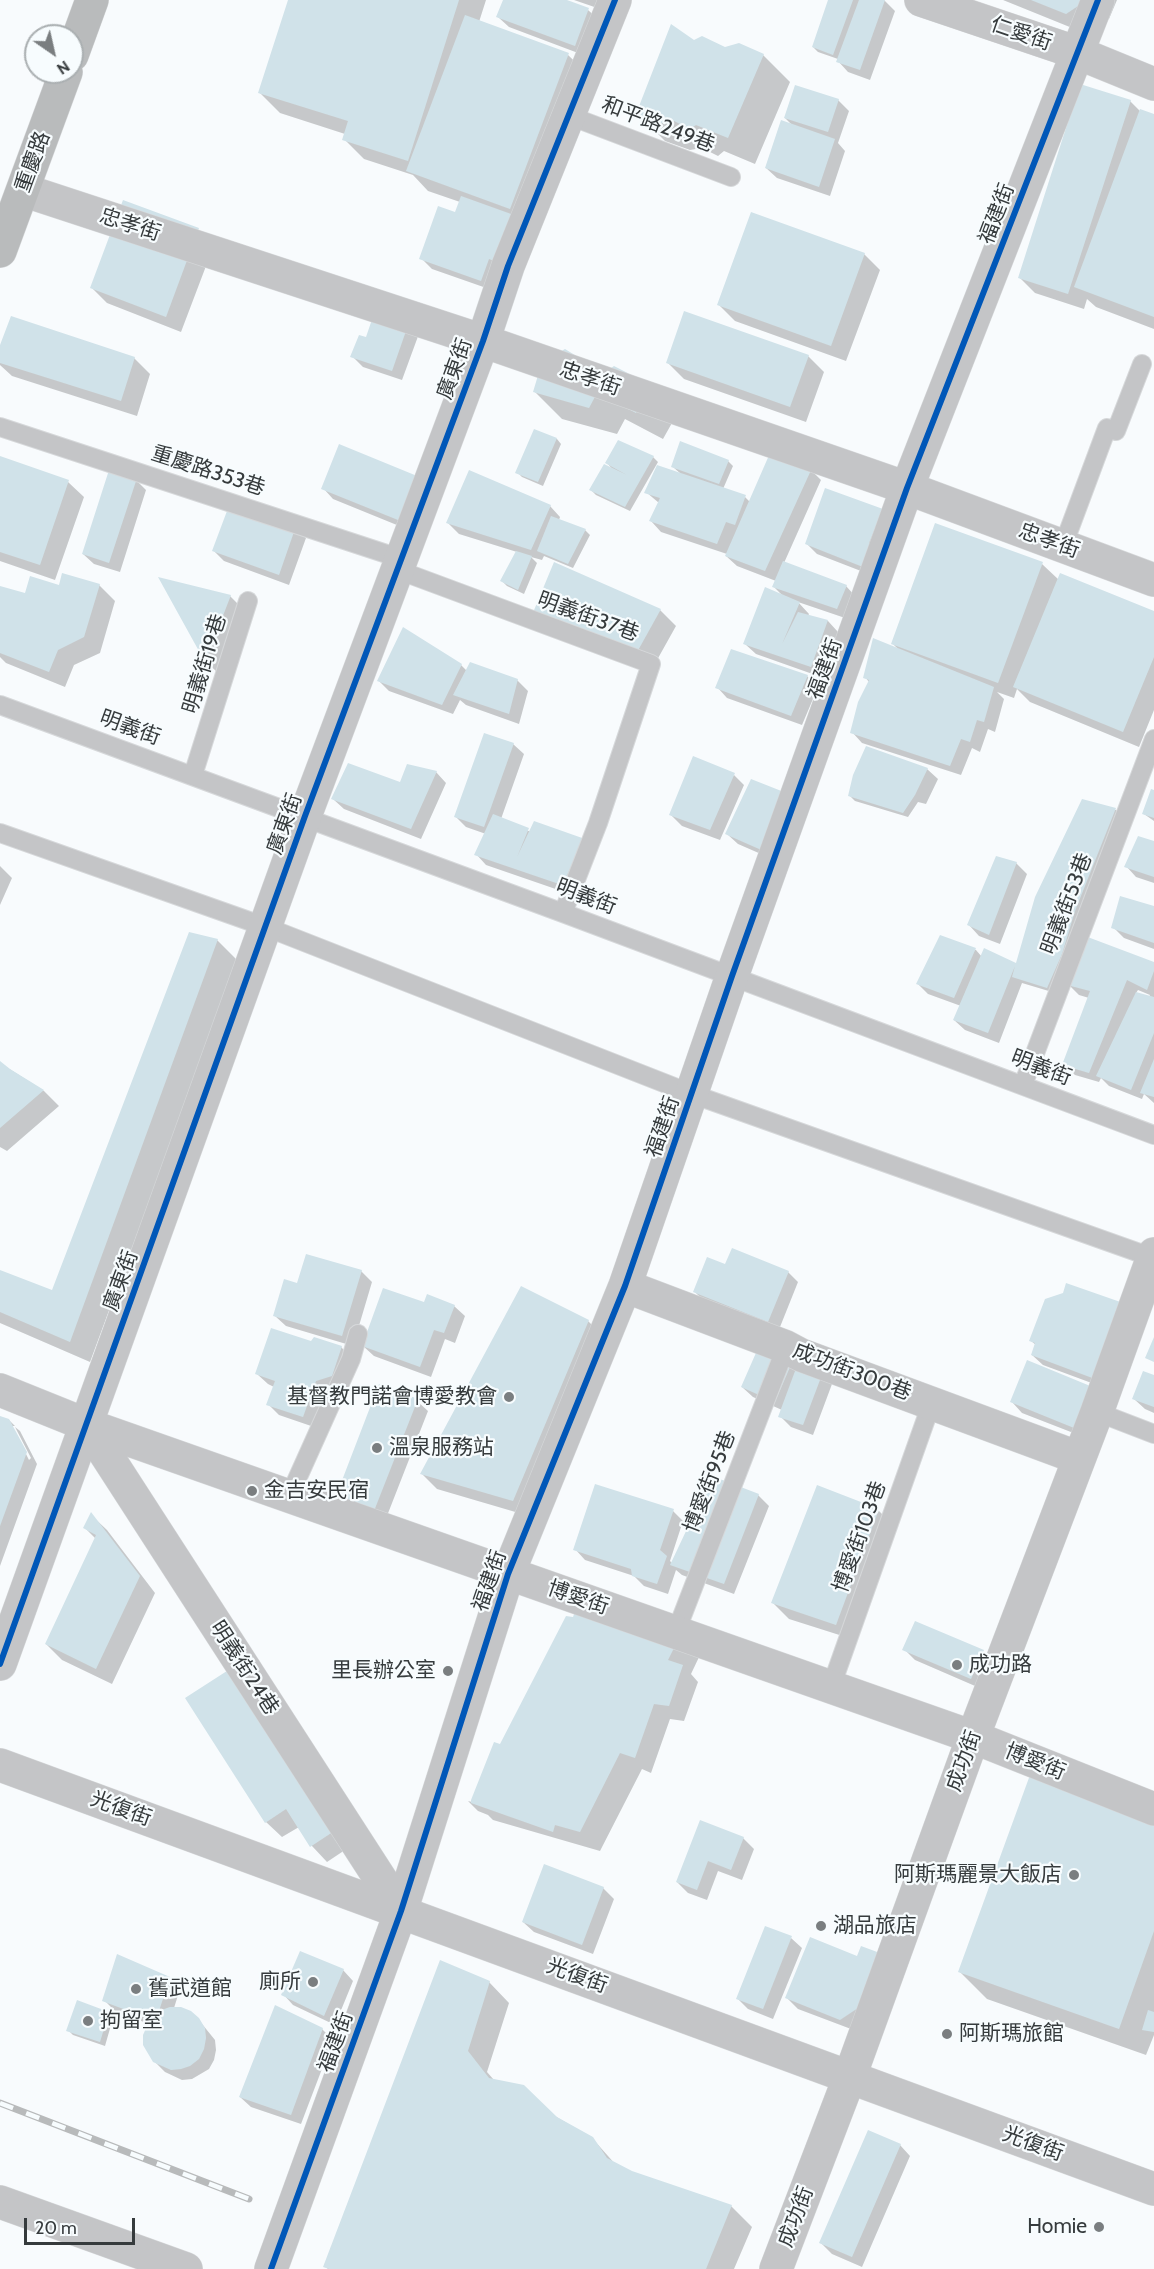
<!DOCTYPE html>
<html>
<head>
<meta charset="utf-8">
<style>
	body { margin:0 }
	#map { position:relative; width:1154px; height:2269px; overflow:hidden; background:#f8fbfd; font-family:Cabin,sans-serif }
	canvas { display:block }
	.north { position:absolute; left:24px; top:24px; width:60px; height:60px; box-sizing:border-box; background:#f7fcfe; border:2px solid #aaafb1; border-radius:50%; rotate:146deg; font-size:16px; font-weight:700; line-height:24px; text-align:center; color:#363b3d }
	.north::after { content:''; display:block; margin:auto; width:21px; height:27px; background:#7a7e80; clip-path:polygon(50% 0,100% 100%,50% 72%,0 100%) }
	.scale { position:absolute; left:24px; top:2218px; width:111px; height:27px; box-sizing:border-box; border:3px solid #363b3d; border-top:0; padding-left:8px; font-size:18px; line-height:21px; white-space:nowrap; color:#363b3d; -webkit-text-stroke:4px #f7fcfe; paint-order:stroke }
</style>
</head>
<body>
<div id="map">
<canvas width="1154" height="2269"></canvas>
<div class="north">N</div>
<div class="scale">20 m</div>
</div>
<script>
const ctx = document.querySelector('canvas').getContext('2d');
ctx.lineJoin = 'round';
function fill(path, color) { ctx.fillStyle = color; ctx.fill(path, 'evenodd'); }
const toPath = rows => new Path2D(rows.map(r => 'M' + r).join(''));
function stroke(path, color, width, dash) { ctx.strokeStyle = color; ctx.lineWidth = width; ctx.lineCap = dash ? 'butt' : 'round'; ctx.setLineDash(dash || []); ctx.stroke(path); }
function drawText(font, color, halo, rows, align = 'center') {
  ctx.font = font + ' Cabin,"Noto Sans TC",sans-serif'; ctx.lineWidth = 4.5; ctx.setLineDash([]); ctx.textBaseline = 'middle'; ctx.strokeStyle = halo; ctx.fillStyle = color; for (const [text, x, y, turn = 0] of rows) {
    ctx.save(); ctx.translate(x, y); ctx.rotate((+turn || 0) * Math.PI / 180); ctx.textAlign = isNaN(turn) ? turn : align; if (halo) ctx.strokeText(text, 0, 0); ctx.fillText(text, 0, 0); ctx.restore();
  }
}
fill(toPath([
	[290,0,486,0,479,22,568,55,589,75,492,290,432,269,421,258,456,214,460,202,428,191,413,175,364,159,344,139,345,134,280,113,260,93],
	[504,0,562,0,588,10,599,20,586,56,509,27,498,17],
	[574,0,610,0,606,11],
	[830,0,884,0,895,11,870,80,848,72,838,61,838,59,818,52,813,47],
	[1003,0,1117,0,1109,19,1087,34],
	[694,42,763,55,790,82,755,164,724,151,718,156,702,148,690,150,665,141,638,114],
	[838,100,849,111,838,143,845,151,830,196,777,178,766,168,793,126,785,118],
	[1130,101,1141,112,1154,115,1154,329,1096,307,1087,299,1084,309,1035,293,1019,277],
	[198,230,214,245,181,332,107,303,92,288],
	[864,254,880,270,846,361,735,321,719,305],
	[424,320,402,380,363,367,352,356,367,339],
	[0,349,134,358,150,374,137,416,12,376,0,365],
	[808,356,824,372,806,422,684,379,668,363],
	[543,363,677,414,663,439,625,419,617,434,562,419,535,392],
	[535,431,557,439,561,444,543,486,522,477,517,472],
	[340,446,414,532,333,499,323,488],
	[653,457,658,462,630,511,596,495,591,490,614,471,607,463],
	[0,458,68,482,84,497,55,580,0,561],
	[728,461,733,466,723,489,745,497,750,502,811,470,821,480,784,563,846,586,856,597,848,619,798,602,809,614,808,616,828,621,838,632,821,677,756,654,745,644,784,597,774,587,776,581,737,566,726,556,727,554,661,532,651,521,659,503,646,492,681,474,673,467],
	[136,480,146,490,120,572,94,564,83,554],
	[550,506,560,517,559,520,585,530,590,535,573,568,544,556,542,560,531,557,537,563,524,594,507,586,502,581,517,552,459,534,448,523],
	[882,510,879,578,817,554,807,544],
	[295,528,306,538,289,585,224,561,214,551],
	[555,564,660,610,676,626,652,669],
	[1042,564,1059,580,1154,612,1154,710,1139,747,1030,702,1017,689,1014,698,997,692,1004,699,995,732,988,729,980,752,972,748,961,775,862,743,852,732,869,682,865,677,900,651,892,643],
	[161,579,230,596,241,607,216,671,206,662],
	[99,585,115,601,100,653,74,665,65,687,6,663,0,657,0,587,26,595,60,586],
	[461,665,467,671,517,680,528,691,519,724,466,705,460,700,453,714,389,691,379,681],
	[807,676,818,687,802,725,727,698,717,687],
	[513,744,524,754,501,819,531,832,584,841,573,895,486,865,476,854,486,834,466,827,455,816],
	[927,769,938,779,926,804,918,802,908,817,855,801,850,796],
	[436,772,446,783,421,839,344,809,333,799,401,783],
	[734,775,744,785,720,840,682,826,671,815],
	[752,781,777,861,738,844,727,834],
	[1154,792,1154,821,1144,814],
	[1083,801,1116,810,1126,820,1052,992,1022,983,999,1043,965,1030,954,1020,961,1006,928,994,918,984,941,937,976,950,982,957,1017,966],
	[1154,843,1154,883,1136,877,1126,866],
	[1016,863,1027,874,1000,944,979,936,969,925],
	[0,866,12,878,0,905],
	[1154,908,1154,949,1124,938,1113,927],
	[217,940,238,961,90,1362,0,1323,0,1271,53,1292],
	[1154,964,1154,1103,1144,1094,1142,1099,1109,1086,1101,1078,1099,1082,1075,1075,1064,1064,1089,998,1079,995,1068,984],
	[1138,990,1150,995,1149,997,1136,993],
	[0,1063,44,1091,59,1106,7,1151,0,1147],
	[726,1266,788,1272,798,1282,778,1332,705,1302,694,1291],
	[361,1271,372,1282,353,1346,286,1326,275,1316,298,1285],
	[1046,1300,1105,1388,1043,1365,1032,1355,1036,1345,1031,1341],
	[425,1304,454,1306,465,1316,455,1343,445,1339,431,1377,374,1356,363,1346],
	[588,1321,604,1337,529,1516,437,1489,421,1473],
	[311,1343,341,1347,352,1358,342,1386,326,1392,314,1427,279,1415,268,1404,274,1387,268,1384,257,1374],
	[760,1348,835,1376,813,1435,791,1427,780,1416,782,1410,753,1397,742,1387],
	[1154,1377,1154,1413,1145,1409,1134,1399],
	[417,1401,428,1411,385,1521,348,1506],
	[1012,1402,1110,1402,1094,1441,1022,1413],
	[0,1417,9,1420,15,1426,12,1426,29,1460,31,1458,15,1427,20,1431,37,1464,0,1566],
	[758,1495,769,1506,734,1594,682,1575,676,1570,668,1594,644,1586,634,1576,585,1560,575,1549,673,1511,683,1521,670,1561,672,1563],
	[878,1510,894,1526,852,1639,789,1619,773,1603],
	[91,1515,107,1530,155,1593,112,1684,62,1660,46,1644,96,1539,85,1528],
	[567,1618,700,1655,691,1674,698,1682,684,1721,670,1719,651,1773,642,1769,600,1851,493,1820,488,1815,478,1811,468,1801,472,1802],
	[904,1649,983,1651,994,1662,982,1689,915,1660],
	[187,1698,366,1836,327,1862,312,1846,299,1827,282,1837,266,1822],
	[1154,1821,1154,2035,1146,2055,987,1999,960,1972],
	[701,1822,743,1838,754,1849,742,1880,718,1871,707,1900,688,1893,677,1882],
	[603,1888,614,1899,593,1954,534,1932,523,1922],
	[791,1938,802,1948,773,2019,748,2009,738,1999],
	[858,1958,887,1958,851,2029,798,2009,787,1998],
	[343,1970,353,1981,335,2025,293,2005,283,1994],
	[170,1978,180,1989,174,2008,198,2019,215,2040,216,2050,214,2060,209,2069,192,2079,182,2080,165,2072,154,2061,149,2024,115,2011,104,2000],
	[489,1982,509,2003,487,2072,494,2080,592,2138,616,2165,631,2173,731,2206,752,2227,734,2269,328,2269,325,2266],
	[108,2013,113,2018,105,2046,73,2035,68,2030],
	[322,2029,333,2040,301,2124,251,2107,240,2097],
	[900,2145,910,2156,862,2267,832,2254,821,2243]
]), '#0003');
fill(toPath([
	[288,0,459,0,408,161,342,140,348,121,258,93],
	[503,0,567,0,589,8,575,46,496,17],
	[828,0,853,0,833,55,812,47],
	[859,0,885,0,860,70,836,62],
	[1031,0,1087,0,1066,14],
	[465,15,569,53,510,209,406,171],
	[671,24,694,40,702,36,725,47,739,43,764,54,728,138,696,125,690,129,674,121,662,123,636,114],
	[1080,84,1131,100,1068,294,1018,278],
	[795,85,839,99,828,132,784,118],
	[1140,109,1154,114,1154,317,1074,287],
	[781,120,835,139,819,187,765,168],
	[461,196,525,219,508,266,489,259,481,281,419,259,438,206,455,212],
	[123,200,199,228,166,317,90,288],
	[751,212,865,253,831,346,717,305],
	[380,296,414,308,392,371,350,357,359,335,366,337],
	[684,311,809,355,790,407,666,363],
	[11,316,135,357,121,401,0,363,0,345],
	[565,349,604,373,614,366,651,385,636,413,597,393,589,408,533,392,542,362],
	[534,429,557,438,538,482,515,473],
	[618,440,654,456,625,507,589,490,604,464,627,475,605,463],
	[680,441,729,460,719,484,671,467],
	[339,444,422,478,403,522,321,489],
	[770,453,812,468,765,571,725,556],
	[0,456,69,480,40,565,0,552],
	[657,465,746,495,735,525,726,522,717,544,649,521,660,498,644,493],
	[109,470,137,478,109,563,82,554],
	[469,470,551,505,531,550,446,523],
	[825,488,883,509,869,543,878,546,868,569,805,544],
	[230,503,296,526,279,575,212,551],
	[551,516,586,529,568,564,537,551],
	[935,523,1043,562,998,683,891,644],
	[516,551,532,556,518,590,500,581],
	[783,561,847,585,837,609,772,587],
	[554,562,661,609,636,654,532,615],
	[62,573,100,584,84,637,58,650,49,672,0,653,0,586,25,593,30,576,59,585],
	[1060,573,1154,611,1154,657,1123,732,1013,687],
	[158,577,231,595,205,662],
	[765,587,800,602,782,644,798,612,828,620,811,667,743,644],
	[403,627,462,664,442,705,377,681],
	[873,638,994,687,984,722,977,720,970,742,961,739,950,766,850,733,858,702,869,680,863,678],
	[731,649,808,675,791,716,715,688],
	[470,662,518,679,509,714,453,695],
	[484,733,514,743,484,827,454,817],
	[866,746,928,768,915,795,903,813,848,796,853,775],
	[693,756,735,773,710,830,669,815],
	[348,763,400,782,407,764,437,771,411,829,331,799],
	[751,779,789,794,766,852,725,834],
	[1151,789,1154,790,1154,818,1142,814],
	[1082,799,1116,808,1075,911,1062,954,1047,988,1012,977,1015,966,988,1033,953,1020,984,948,1016,963,1035,897],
	[493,814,529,828,517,857,534,821,585,839,562,885,474,855],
	[1138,836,1154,841,1154,877,1124,867],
	[996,856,1017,862,989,935,967,925],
	[1120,896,1154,906,1154,943,1111,928],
	[189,932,218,939,70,1342,0,1312,0,1270,52,1290],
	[940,935,976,948,954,998,916,984],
	[1085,936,1154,962,1154,971,1147,990,1127,980,1089,1073,1062,1065,1090,991,1067,985],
	[1136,992,1154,997,1154,1033,1131,1090,1096,1076],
	[1154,1059,1154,1097,1140,1093],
	[0,1061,10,1069,44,1090,0,1128],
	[732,1248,789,1271,768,1322,693,1292,707,1257,725,1264],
	[306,1254,362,1270,342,1336,273,1316,284,1279,297,1283],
	[1066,1283,1129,1305,1095,1379,1031,1355,1035,1343,1029,1341,1045,1299,1063,1293],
	[521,1286,589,1320,513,1501,420,1474],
	[383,1288,424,1302,427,1294,455,1305,444,1333,434,1330,420,1367,362,1346],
	[271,1328,311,1341,314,1337,342,1346,332,1376,316,1381,303,1417,266,1405,275,1381,255,1374],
	[1154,1337,1154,1362,1145,1358],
	[759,1346,793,1360,775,1402,741,1387],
	[801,1355,826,1364,803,1425,778,1417],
	[1027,1360,1100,1390,1084,1432,1010,1402],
	[1143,1371,1154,1375,1154,1407,1132,1399],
	[379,1384,418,1399,374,1511,336,1496],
	[0,1416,9,1419,27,1452,0,1526],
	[712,1476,759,1494,724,1584,670,1565],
	[595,1484,674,1509,660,1550,667,1556,657,1584,632,1576,631,1569,573,1550],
	[817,1485,879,1509,836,1625,771,1603],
	[91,1512,140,1576,96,1669,45,1644,96,1535,83,1528],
	[583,1589,681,1634,668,1660,683,1665,669,1706,654,1704,635,1758,620,1753,580,1832,555,1825,553,1832,471,1803,471,1800,494,1742,500,1744,566,1616,573,1617],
	[915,1621,984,1650,971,1679,902,1650],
	[230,1669,351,1820,310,1847,286,1809,265,1823,185,1698],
	[1030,1775,1154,1819,1154,1931,1119,2029,958,1972],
	[700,1820,744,1837,731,1870,708,1861,697,1890,676,1882],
	[544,1864,604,1887,582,1945,522,1922],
	[765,1926,792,1936,763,2009,736,1999],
	[810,1937,857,1956,861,1946,888,1956,870,2000,840,2020,785,1998],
	[300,1951,344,1969,324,2016,281,1995],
	[117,1954,170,1977,159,2011,170,2007,181,2007,191,2011,199,2018,205,2028,206,2038,204,2049,199,2059,190,2066,181,2069,171,2070,153,2062,143,2045,143,2035,150,2019,102,2001],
	[440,1960,490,1981,468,2051,489,2078,524,2085,557,2117,593,2137,607,2158,632,2171,732,2205,706,2269,329,2269,323,2267],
	[77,2000,109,2012,100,2042,66,2031],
	[275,2005,323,2028,291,2115,239,2097],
	[1148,2010,1154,2012,1154,2032,1142,2030],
	[868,2130,901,2144,852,2257,819,2243]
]), '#d0e2e9');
const lane = toPath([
	[570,116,731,177],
	[0,427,402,559],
	[1063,546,1107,428,1116,431,1142,364],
	[398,570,651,664,598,823,563,913],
	[0,705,563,913,1154,1135],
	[193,775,248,601],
	[0,833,266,927,692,1094,1154,1258],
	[1023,1085,1154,739],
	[1097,1412,1154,1434],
	[289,1497,351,1359,358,1334],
	[681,1634,679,1624,786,1347],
	[831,1687,932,1402]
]);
const street = toPath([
	[921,0,1078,53,1154,84],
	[23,190,483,341,907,488,1154,580],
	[625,1286,786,1347,801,1355,1079,1458],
	[0,1390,87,1425,973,1737,1154,1809],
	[87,1425,401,1911],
	[0,1664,305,816,483,341,508,266,615,0],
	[0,1765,1154,2189],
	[0,2202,186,2269],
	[271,2269,401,1911,508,1574,625,1286,732,976,907,488,1098,0],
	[776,2269,850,2076,973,1737,1097,1412,1154,1254]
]);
const secondary = toPath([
	[72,55,92,0],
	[0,251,66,72]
]);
stroke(lane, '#d6d8da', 20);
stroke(street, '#d6d8da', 34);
stroke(secondary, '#d6d8da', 34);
stroke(lane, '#c4c5c7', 18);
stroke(street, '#c4c5c7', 33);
stroke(secondary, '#b9bbbc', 33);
const rail = toPath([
	[0,2103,249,2199]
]);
stroke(rail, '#b8babb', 7);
stroke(rail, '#f7fcfe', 4.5, [14]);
stroke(toPath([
	[0,1664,305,816,483,341,508,266,615,0],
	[271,2269,401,1911,508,1574,625,1286,732,976,907,488,1098,0]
]), '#0057b8', 6);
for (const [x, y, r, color] of [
	[509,1397,6,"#7a7e80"],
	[377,1448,6,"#7a7e80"],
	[252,1491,6,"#7a7e80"],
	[957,1665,6,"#7a7e80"],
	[448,1671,6,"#7a7e80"],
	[1074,1875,6,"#7a7e80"],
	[821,1926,6,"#7a7e80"],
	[313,1982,6,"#7a7e80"],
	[136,1989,6,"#7a7e80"],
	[88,2021,6,"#7a7e80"],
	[947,2034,6,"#7a7e80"],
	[1099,2227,6,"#7a7e80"]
]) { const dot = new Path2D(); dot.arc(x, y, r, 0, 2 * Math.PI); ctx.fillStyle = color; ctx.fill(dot); stroke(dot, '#f7fcfe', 2); }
drawText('21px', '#363b3d', '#f7fcfe', [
	["仁愛街",1021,34,19],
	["和平路249巷",658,125,21],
	["重慶路",33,162,-70],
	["福建街",997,214,-69],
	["忠孝街",130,225,18],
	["廣東街",455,369,-70],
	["忠孝街",590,379,19],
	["重慶路353巷",208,471,18],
	["忠孝街",1049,541,20],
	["明義街37巷",588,617,20],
	["明義街19巷",205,664,-73],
	["福建街",825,669,-70],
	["明義街",130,728,20],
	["廣東街",285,824,-70],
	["明義街",586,897,21],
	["明義街53巷",1067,904,-69],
	["明義街",1041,1068,21],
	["福建街",663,1127,-71],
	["廣東街",121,1281,-70],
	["成功街300巷",852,1372,21],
	["博愛街95巷",710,1482,-69],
	["博愛街103巷",860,1537,-70],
	["福建街",490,1581,-71],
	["博愛街",578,1598,19],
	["明義街24巷",244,1668,57],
	["成功街",964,1761,-70],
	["博愛街",1035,1762,22],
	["光復街",121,1809,20],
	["光復街",577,1976,20],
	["福建街",336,2042,-70],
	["光復街",1033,2144,20],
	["成功街",796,2217,-69]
]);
drawText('21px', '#363b3d', '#f7fcfe', [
	["基督教門諾會博愛教會",497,1397,"right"],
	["溫泉服務站",389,1448],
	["金吉安民宿",264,1491],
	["成功路",969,1665],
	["里長辦公室",436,1671,"right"],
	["阿斯瑪麗景大飯店",1062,1875,"right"],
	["湖品旅店",833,1926],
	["廁所",301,1982,"right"],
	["舊武道館",148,1989],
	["拘留室",100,2021],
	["阿斯瑪旅館",959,2034],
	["Homie",1087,2227,"right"]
], 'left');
</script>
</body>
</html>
